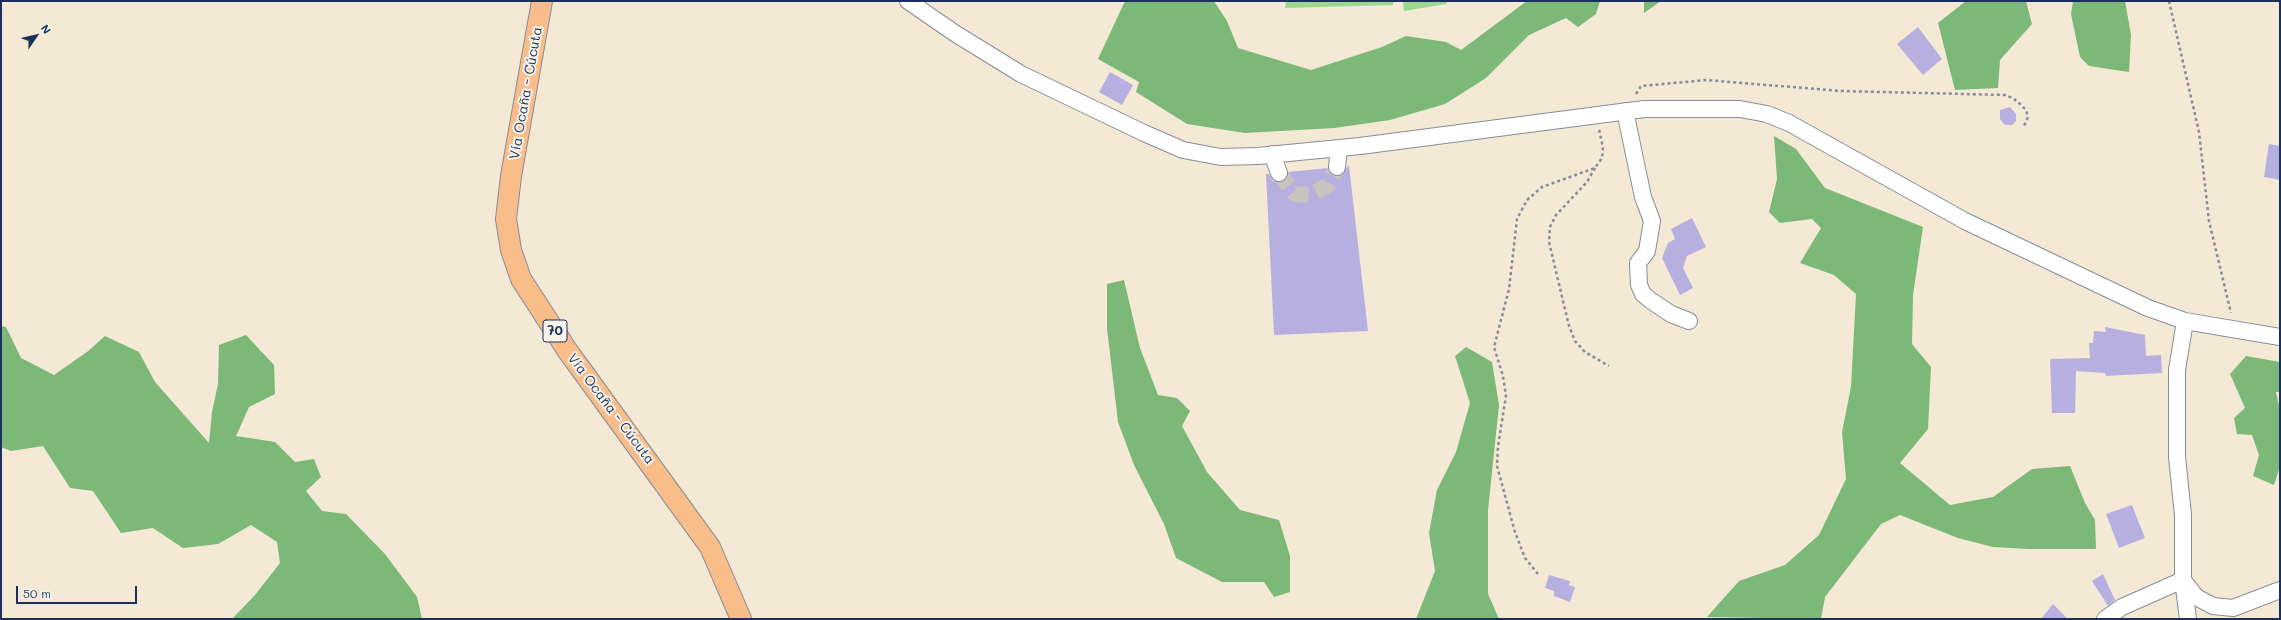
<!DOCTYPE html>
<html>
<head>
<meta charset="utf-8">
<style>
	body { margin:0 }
	#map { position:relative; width:2281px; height:620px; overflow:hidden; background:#f3e9d5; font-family:Mali,sans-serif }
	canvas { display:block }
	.frame { position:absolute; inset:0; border:2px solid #1b2f5e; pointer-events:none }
	.north { position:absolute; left:16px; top:16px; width:40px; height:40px; -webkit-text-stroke:3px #f7f3e8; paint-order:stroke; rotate:56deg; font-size:11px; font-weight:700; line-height:16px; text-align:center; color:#1b2f5e }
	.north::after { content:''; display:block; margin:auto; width:14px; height:18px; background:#1b2f5e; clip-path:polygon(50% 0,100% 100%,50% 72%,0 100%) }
	.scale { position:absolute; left:16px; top:586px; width:121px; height:18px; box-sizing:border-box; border:2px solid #1b2f5e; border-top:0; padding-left:5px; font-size:12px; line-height:14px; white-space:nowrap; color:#1b2f5e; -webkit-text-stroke:3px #f7f3e8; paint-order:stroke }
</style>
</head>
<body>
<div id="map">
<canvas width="2281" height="620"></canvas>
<div class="frame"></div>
<div class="north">N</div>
<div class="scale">50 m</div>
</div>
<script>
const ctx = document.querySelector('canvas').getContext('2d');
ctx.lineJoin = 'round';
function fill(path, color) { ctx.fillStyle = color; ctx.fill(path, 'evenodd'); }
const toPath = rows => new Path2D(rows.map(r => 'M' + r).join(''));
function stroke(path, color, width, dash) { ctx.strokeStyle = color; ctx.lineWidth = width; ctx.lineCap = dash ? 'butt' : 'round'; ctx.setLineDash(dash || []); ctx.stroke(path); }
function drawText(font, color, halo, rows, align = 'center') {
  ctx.font = font + ' Mali,sans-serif'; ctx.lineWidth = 4; ctx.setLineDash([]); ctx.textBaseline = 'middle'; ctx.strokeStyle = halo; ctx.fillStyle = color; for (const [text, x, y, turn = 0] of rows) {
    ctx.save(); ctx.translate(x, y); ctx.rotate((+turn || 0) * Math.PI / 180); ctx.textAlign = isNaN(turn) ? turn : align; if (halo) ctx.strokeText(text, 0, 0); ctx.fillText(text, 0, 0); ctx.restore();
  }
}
fill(toPath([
	[1286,1,1393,1,1393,5,1285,8],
	[1403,1,1448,1,1446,4,1404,11]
]), '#9bd88d');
fill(toPath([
	[1125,1,1214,1,1227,21,1238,48,1311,70,1382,47,1406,36,1446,42,1461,50,1527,1,1600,1,1596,14,1578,27,1566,18,1529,35,1486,78,1445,104,1390,120,1334,128,1245,133,1187,124,1136,92,1139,82,1098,59],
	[1644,1,1661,1,1644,13],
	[1966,1,2026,1,2032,24,2000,60,1998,88,1955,90,1938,23],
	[2073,1,2125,1,2131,35,2129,72,2089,66,2080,57,2071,14],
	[1774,136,1796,149,1825,188,1923,227,1913,295,1912,344,1931,367,1928,429,1900,463,1950,505,1993,497,2032,469,2070,466,2085,503,2095,520,2096,549,2029,549,1993,547,1958,538,1900,515,1881,524,1825,597,1821,619,1707,617,1739,581,1785,565,1819,535,1846,479,1842,432,1851,387,1856,294,1834,275,1800,263,1821,228,1812,219,1780,223,1769,212,1777,179],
	[1124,280,1140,348,1158,395,1177,398,1190,411,1182,426,1207,472,1240,510,1279,520,1290,556,1290,592,1274,597,1264,582,1222,582,1176,558,1164,524,1134,465,1118,422,1107,328,1107,284],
	[1,326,6,327,21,358,54,375,87,352,105,336,139,352,155,382,209,443,212,412,218,384,219,345,246,335,274,365,275,394,249,407,236,436,275,442,295,462,314,459,321,477,306,491,322,511,346,514,385,554,417,597,422,619,232,619,255,595,280,563,277,542,251,525,218,544,183,548,153,528,121,533,93,491,70,488,43,446,11,451,1,447],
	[1466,347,1492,362,1499,405,1488,510,1488,594,1499,619,1416,619,1435,571,1429,533,1437,490,1456,452,1470,403,1455,356],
	[2246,356,2280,362,2280,392,2276,392,2280,410,2280,466,2274,485,2253,476,2259,455,2252,435,2237,434,2234,418,2245,408,2230,374]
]), '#7cb878');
fill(toPath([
	[1918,27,1942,59,1923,75,1897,44],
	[1110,72,1133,85,1122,105,1099,92],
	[2010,107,2016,114,2016,121,2012,125,2005,125,2000,119,2000,110],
	[2269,144,2280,146,2280,180,2264,177],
	[1349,166,1368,331,1274,335,1266,174,1269,174,1273,181,1282,182,1287,179,1288,172,1328,168,1331,174,1336,176,1341,175,1347,167],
	[1692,218,1706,247,1687,256,1683,268,1693,288,1680,295,1662,258,1668,243,1675,239,1671,229],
	[2105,327,2145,335,2146,356,2161,355,2162,373,2106,376,2105,373,2076,371,2075,413,2052,413,2050,359,2090,358,2089,343,2093,343,2094,331,2106,332],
	[2132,505,2145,538,2119,548,2106,514],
	[2103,574,2115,600,2108,606,2092,581],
	[1549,575,1570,581,1569,585,1575,587,1570,602,1554,596,1554,591,1545,588],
	[2053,604,2068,619,2041,619]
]), '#b7afe0');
stroke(toPath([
	[1279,173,1295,194,1309,195,1327,186,1337,167]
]), '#c8c4bd', 16, [16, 8]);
const minor = toPath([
	[908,1,956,34,1021,74,1144,133,1183,150,1221,157,1258,156,1360,146,1644,109,1740,109,1767,114,1789,123,1965,221,2148,308,2185,321,2280,337],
	[1625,111,1643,197,1652,221,1647,251,1638,263,1639,285,1643,294,1650,300,1671,314,1689,321],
	[1272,154,1279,173],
	[1337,167,1339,148],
	[2185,321,2177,370,2177,457,2183,515,2183,580,2188,619],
	[2105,619,2122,607,2183,580,2196,597,2213,606,2233,608,2280,590]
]);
const major = toPath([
	[542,1,511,176,506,219,511,250,521,279,567,350,710,547,741,619]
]);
stroke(minor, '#878c9a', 18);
stroke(major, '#878c9a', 22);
stroke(toPath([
	[2169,1,2199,132,2209,221,2231,313],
	[1636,94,1641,86,1707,80,1840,91,2006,95,2017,101,2026,110,2028,117,2024,126],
	[1595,168,1587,182,1556,215,1550,227,1549,242,1569,326,1575,341,1585,352,1609,366],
	[1538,574,1525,558,1515,532,1497,466,1498,446,1506,396,1503,376,1494,347,1509,289,1517,219,1527,200,1542,187,1595,168,1602,158,1603,148,1599,129]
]), '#878c9a', 2.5, [3, 3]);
stroke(minor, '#fff', 16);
stroke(major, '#f8bd88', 20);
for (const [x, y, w] of [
	[555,331,24]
]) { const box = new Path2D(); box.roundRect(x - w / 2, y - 11, w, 22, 3); ctx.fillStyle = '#f7f3e8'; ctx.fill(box); stroke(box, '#1b2f5e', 1); }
drawText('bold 13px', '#1b2f5e', null, [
	["70",555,331]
]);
drawText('14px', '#1b2f5e', '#f7f3e8', [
	["Vía Ocaña - Cúcuta",526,93,-80],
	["Vía Ocaña - Cúcuta",611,409,53]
]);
</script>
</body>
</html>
